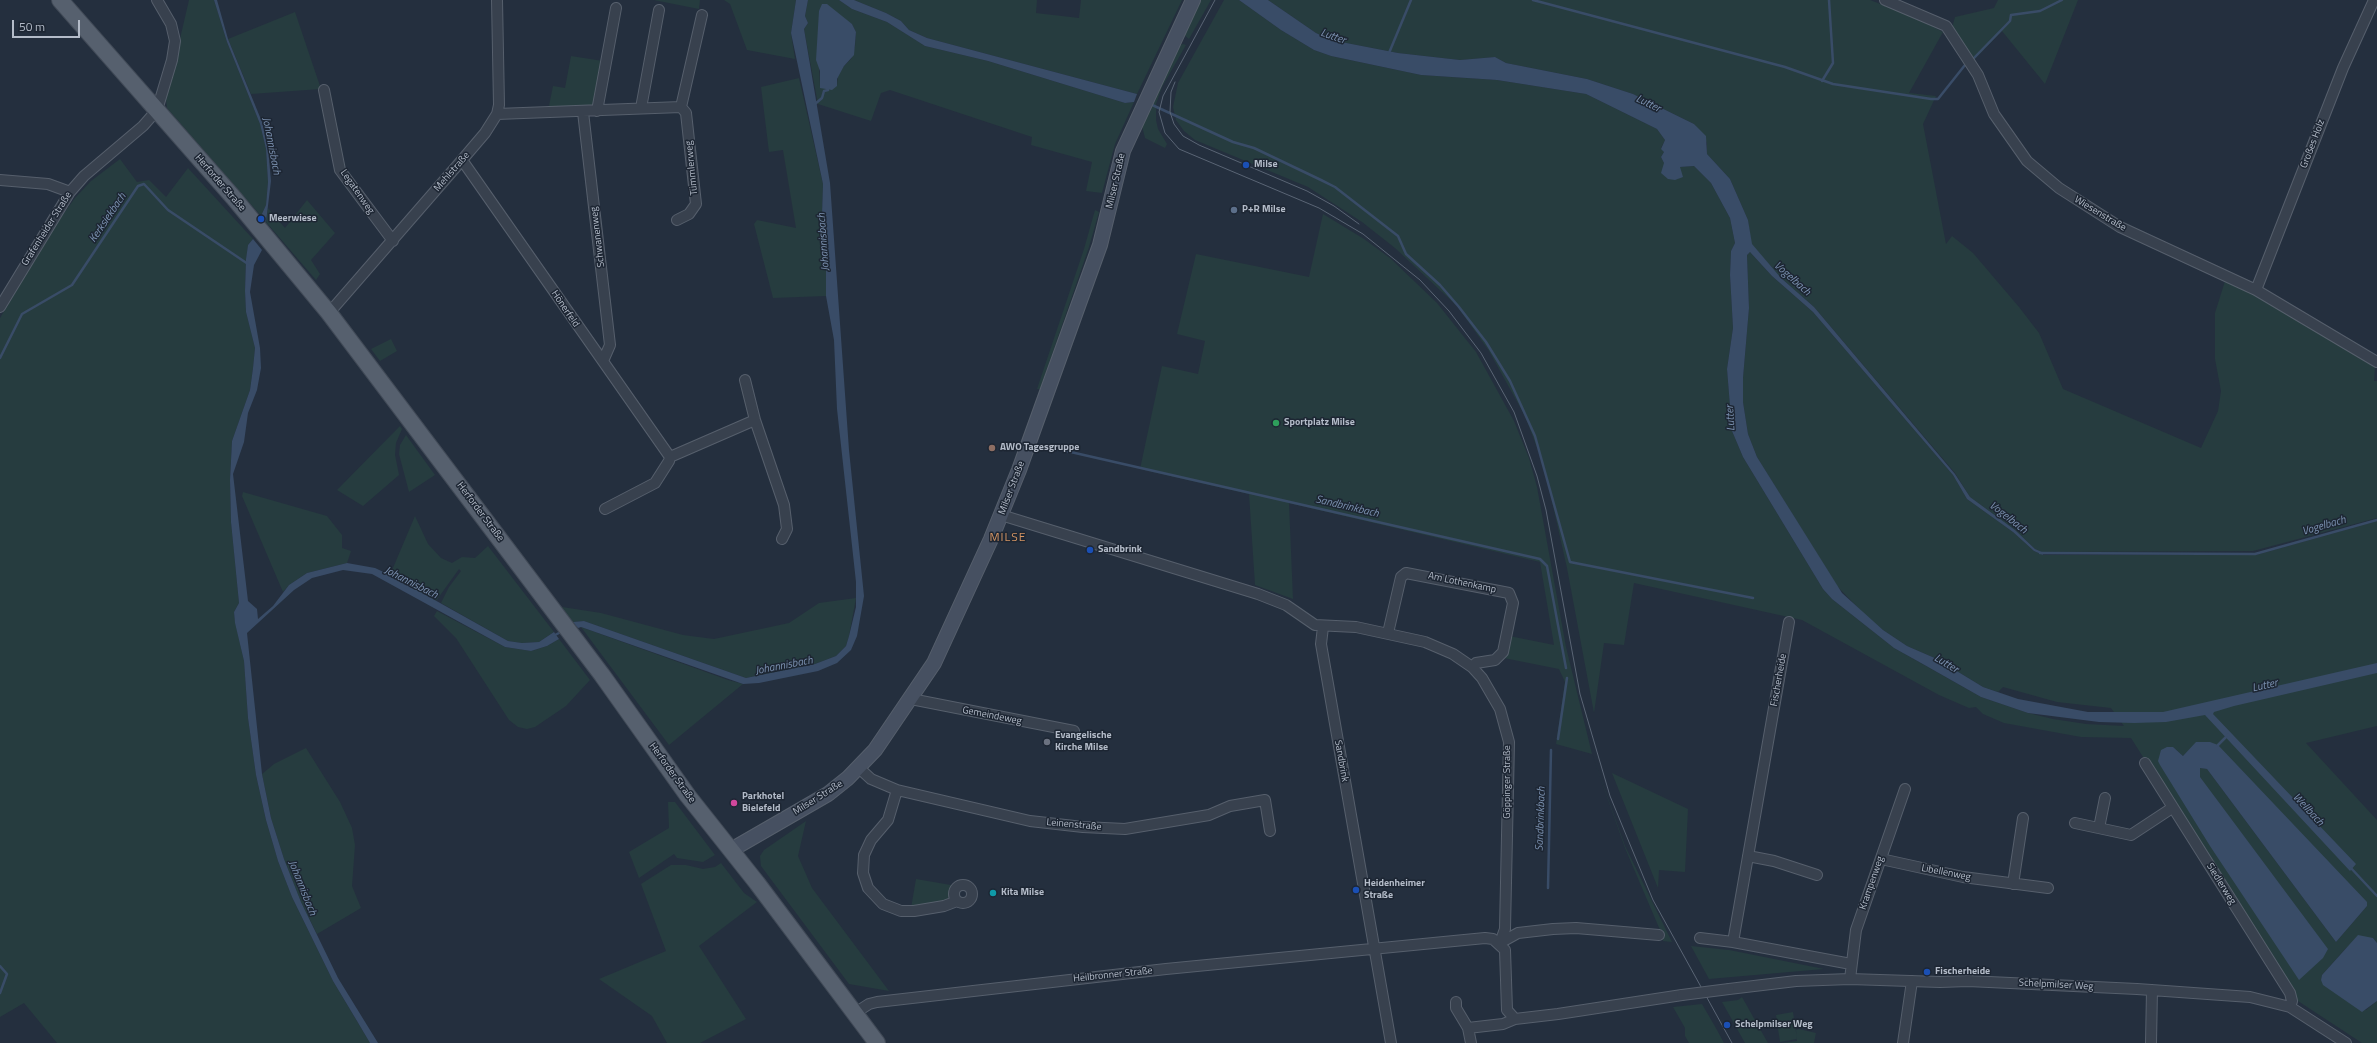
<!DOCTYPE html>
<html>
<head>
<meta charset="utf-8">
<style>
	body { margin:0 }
	#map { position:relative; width:2377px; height:1043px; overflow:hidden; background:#242f3e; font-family:"Titillium Web",sans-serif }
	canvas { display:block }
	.scale { position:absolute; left:12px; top:20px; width:68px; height:18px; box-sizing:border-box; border:2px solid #b4bcc9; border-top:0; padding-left:5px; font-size:12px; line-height:14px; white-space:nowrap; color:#b4bcc9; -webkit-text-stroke:3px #1d2633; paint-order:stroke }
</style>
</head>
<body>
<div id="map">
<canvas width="2377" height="1043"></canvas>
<div class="scale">50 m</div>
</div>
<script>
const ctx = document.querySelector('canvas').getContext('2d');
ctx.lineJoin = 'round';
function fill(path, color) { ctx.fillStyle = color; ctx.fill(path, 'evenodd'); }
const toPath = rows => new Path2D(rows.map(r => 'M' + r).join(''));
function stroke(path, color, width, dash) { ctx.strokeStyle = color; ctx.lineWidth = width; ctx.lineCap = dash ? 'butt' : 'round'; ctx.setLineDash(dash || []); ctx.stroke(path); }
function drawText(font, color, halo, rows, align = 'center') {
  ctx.font = font + ' "Titillium Web",sans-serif'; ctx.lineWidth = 3; ctx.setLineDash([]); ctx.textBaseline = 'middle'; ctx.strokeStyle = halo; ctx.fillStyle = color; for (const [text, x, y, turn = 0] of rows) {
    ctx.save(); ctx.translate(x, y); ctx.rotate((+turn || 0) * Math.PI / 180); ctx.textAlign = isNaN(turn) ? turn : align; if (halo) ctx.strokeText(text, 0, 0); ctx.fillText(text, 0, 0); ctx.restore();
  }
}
fill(toPath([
	[189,0,214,0,227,42,260,124,266,149,268,182,266,205,261,216,167,108,166,99],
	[654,0,700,0,699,9],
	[724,0,796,0,791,33,795,59,747,50,730,4],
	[808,0,839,0,852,9,887,22,925,46,988,61,1125,103,1134,102,1115,144,1102,193,1086,191,1092,162,1031,145,1032,137,890,90,881,93,871,121,818,104,804,29,808,23,805,16],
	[840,16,852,24,856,32,855,46,851,59,844,66,838,76,837,86,820,87,819,66],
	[854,0,1037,0,1036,13,1079,18,1081,0,1182,0,1137,94,927,38,909,30,901,21,886,13],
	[1201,0,1211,0,1189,39,1184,35],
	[1224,0,1239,0,1281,30,1314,50,1331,56,1421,75,1497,80,1586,94,1657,129,1665,140,1661,148,1664,152,1661,157,1664,163,1680,167,1694,166,1711,183,1730,218,1735,243,1731,251,1730,275,1733,328,1727,369,1732,431,1743,457,1823,589,1832,599,1894,648,1981,697,2028,713,2053,719,2086,724,2124,726,2111,708,2057,702,2003,687,1998,692,1983,687,1937,659,1907,646,1883,630,1866,616,1837,586,1757,457,1748,434,1743,402,1743,378,1749,308,1747,255,1750,252,1772,276,1813,312,1953,475,1967,499,2013,532,2034,551,2043,555,2256,555,2377,521,2377,726,2306,743,2377,820,2377,943,2373,938,2346,948,2322,975,2321,980,2366,1010,2377,1001,2377,1043,2362,1043,2298,1001,2131,738,2081,737,2004,723,1983,714,1976,707,1969,708,1939,695,1802,620,1634,583,1624,645,1604,643,1594,713,1567,568,1544,466,1525,416,1489,351,1457,306,1395,248,1362,222,1308,187,1195,140,1184,131,1176,120,1173,107,1178,83],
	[2173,747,2183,756,2191,749,2367,906,2336,942,2207,769,2200,768,2200,777],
	[1268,0,1870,0,1914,17,1943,32,1909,93,1936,96,1923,124,1946,244,1952,236,1973,253,2019,307,2039,333,2063,389,2201,448,2218,411,2221,391,2215,359,2215,313,2225,281,2255,294,2375,366,2374,381,2377,381,2377,518,2253,551,2042,552,2035,549,2015,530,1970,497,1955,473,1814,307,1781,278,1751,244,1748,220,1730,179,1707,154,1707,143,1694,124,1633,94,1587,79,1506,63,1495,57,1460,60,1398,53,1331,40,1316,33],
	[1998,0,2078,0,2045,84,2002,31,1974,60,1952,28,1955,17,1994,8],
	[295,12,321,89,251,94,228,39],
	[1183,44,1186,45,1162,87,1156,104,1156,120,1158,129,1167,144,1165,148,1145,138,1142,126,1179,46],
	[571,56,603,61,594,109,548,111,553,86,565,88],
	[799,78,823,184,822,214,826,235,826,296,773,298,754,224,757,220,796,228,783,150,769,152,761,87],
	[120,159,137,182,149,180,166,197,188,168,253,239,248,245,246,259,245,291,246,312,255,348,253,368,250,390,232,441,230,480,231,522,239,603,234,612,235,622,244,661,248,718,256,775,266,820,278,861,292,897,333,981,370,1043,57,1043,24,1003,0,1017,0,318,57,223,75,198,91,181],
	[307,200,335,233,311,260,320,274,316,280,266,222,268,208,285,228],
	[1095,210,1099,212,1089,247,1040,389,1037,389,1084,249],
	[1323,214,1364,239,1390,258,1437,303,1476,352,1514,421,1529,458,1537,487,1566,647,1592,754,1625,846,1672,942,1663,941,1663,930,1660,930,1625,848,1592,754,1556,744,1565,682,1559,669,1504,658,1509,636,1554,645,1540,562,1289,503,1293,599,1255,585,1249,494,1140,469,1162,366,1198,374,1205,341,1177,334,1196,254,1309,277],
	[391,339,397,351,380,361,371,349],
	[400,426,402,429,396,443,395,455,399,475,363,506,337,490],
	[406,435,435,475,409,492,399,454,400,445],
	[243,492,327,516,342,535,342,548,351,551,347,563,307,573,289,585,283,592,242,496],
	[415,516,428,544,441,558,452,563,462,557,475,558,488,546,554,632,539,642,522,643,508,641,441,603,449,587,461,571,459,569,436,601,390,575],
	[856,598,849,636,846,646,836,656,815,664,746,678,584,621,573,622,562,607,601,613,683,635,714,639,789,623,819,603],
	[437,611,505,647,531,651,547,646,559,639,590,680,566,706,535,727,527,729,518,727,509,720,456,638,434,616],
	[581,627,728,680,743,684,669,745],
	[306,748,340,802,352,828,355,845,352,886,361,908,317,934,301,902,284,859,271,818,262,774,274,764],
	[1612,773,1688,809,1685,872,1659,870,1658,888],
	[668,802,675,802,715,855,703,862,677,858,674,854,639,878,629,852,669,828],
	[806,821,798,856,812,888,889,991,849,984,761,866,760,856,764,850],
	[721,863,744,893,757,902,699,946,746,1019,700,1043,667,1043,652,1016,599,979,666,951,641,884,671,865,686,865,703,869,715,867],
	[916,879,951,885,948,901,911,908],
	[1691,946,1729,950,1824,969,1709,979],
	[1742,997,1756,1022,1768,1043,1745,1043,1722,1002,1738,1000],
	[1702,1004,1717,1030,1724,1043,1689,1043,1685,1036,1685,1028,1673,1007],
	[1793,1012,1797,1039,1780,1042,1776,1015],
	[1799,1029,1816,1033,1814,1043,1781,1043,1797,1041,1796,1030]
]), '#263c3f');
fill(toPath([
	[214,0,217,0,228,39,262,122,268,147,271,181,266,222,261,216,266,205,268,182,266,149,260,124,227,42],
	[796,0,808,0,805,16,808,23,804,29,830,183,849,450,864,596,857,636,851,650,837,663,818,671,759,683,743,684,581,627,578,628,573,622,584,621,746,678,815,664,836,656,846,646,849,636,856,607,856,582,837,409,834,340,826,296,826,235,822,214,823,184,791,33],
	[839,0,854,0,886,13,901,21,909,30,927,38,1137,94,1134,102,1125,103,988,61,925,46,887,22,852,9],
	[1239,0,1268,0,1316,33,1331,40,1398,53,1460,60,1495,57,1506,63,1587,79,1633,94,1694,124,1706,136,1707,154,1730,179,1748,220,1752,244,1781,278,1814,307,1955,474,1970,497,2015,530,2035,549,2042,552,2043,555,2034,551,2013,532,1967,499,1953,475,1813,312,1772,276,1750,252,1747,255,1749,308,1743,378,1743,402,1748,434,1757,457,1842,593,1883,630,1907,646,1937,659,1983,687,2018,699,2088,712,2163,712,2377,663,2377,673,2234,706,2214,712,2213,714,2356,864,2350,871,2205,715,2166,722,2134,723,2099,722,2028,713,1981,697,1921,663,1894,648,1832,599,1823,589,1743,457,1732,431,1727,369,1733,328,1730,275,1731,251,1735,243,1730,218,1711,183,1694,166,1680,167,1683,177,1675,180,1668,179,1661,173,1664,163,1661,157,1664,152,1661,149,1665,140,1657,129,1586,94,1497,80,1421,75,1331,56,1314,50,1281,30],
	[822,4,827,4,852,24,856,32,854,55,844,66,837,79,837,86,832,90,820,88,820,71,816,60,819,11],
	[253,239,262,250,254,265,250,292,260,348,261,368,257,390,248,413,244,442,233,474,248,601,257,609,258,619,273,606,289,585,307,573,347,563,375,568,390,575,508,641,522,643,539,642,554,632,559,639,547,646,531,651,505,647,372,574,343,570,312,578,294,590,247,633,262,774,271,818,284,859,301,902,338,978,378,1043,370,1043,357,1021,333,981,292,897,278,861,266,820,256,775,248,718,244,661,235,623,234,612,239,603,231,522,230,480,232,441,250,390,253,368,255,348,246,312,245,291,246,259,248,245],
	[2196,742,2210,742,2218,745,2367,902,2367,906,2336,942,2207,769,2200,768,2200,777,2328,949,2323,958,2299,980,2210,846,2160,765,2158,761,2161,750,2167,747,2173,747,2183,756],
	[2358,935,2373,938,2377,943,2377,1001,2362,1012,2323,985,2321,980,2322,975]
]), '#394c67');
stroke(toPath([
	[1533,0,1785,67,1833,84,1931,99,1938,99,1965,65],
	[1389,53,1411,0],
	[1973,59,2010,21,2011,15,2040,11,2062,0],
	[1822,81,1833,63,1829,0],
	[815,104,822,98,824,91,828,90],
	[1150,104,1233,142,1254,148,1321,180,1335,187,1398,236,1406,254,1440,285,1459,307,1486,342,1510,381,1535,436,1570,562,1753,598],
	[0,358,22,314,72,285,138,186,144,184,168,210,248,264],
	[1040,445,1540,559,1547,566,1566,668],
	[2040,553,2255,554,2377,520],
	[553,636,563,631],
	[1558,739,1567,678],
	[2218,745,2228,735],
	[2350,867,2377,896],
	[1548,888,1551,750],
	[0,966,7,974,0,993]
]), '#394c67', 2.5);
const street = toPath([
	[1885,0,1946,26,1978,75,1994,114,2027,161,2059,188,2120,227,2256,290,2377,362],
	[324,90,340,170,393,241],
	[681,107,702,15],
	[641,108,659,10],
	[597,111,616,8],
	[583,112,610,345,603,361],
	[497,114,681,107,686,113,696,204,689,214,677,220],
	[462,160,670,457,669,461,655,483,605,509],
	[0,180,48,184,70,192],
	[2256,290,2343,68,2374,0],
	[0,307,70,192,84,176,143,126,157,110,172,60,175,41,171,24,157,0],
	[329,313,462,160,485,133,497,114,499,105,497,0],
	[745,380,755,420,784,505,787,529,782,539],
	[670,457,755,420],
	[1001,515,1258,594,1286,605,1315,625,1356,627,1425,642,1453,654,1472,667,1482,678,1500,709,1509,742,1505,929,1500,943],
	[1323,627,1321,644,1391,1043],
	[1388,633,1401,577,1406,573,1509,593,1513,603,1503,652,1495,660,1476,663,1472,667],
	[911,699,1074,731],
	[2145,763,2290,993,2292,1001,2290,1007],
	[859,768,871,779,897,790,1030,821,1083,827,1125,829,1209,815,1230,806,1265,800,1270,831],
	[897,790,888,820,871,840,864,855,863,873,868,888,883,904,901,911,914,911,944,906,957,901],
	[2075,823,2131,835,2172,808],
	[2099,828,2105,798],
	[1748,856,1774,861,1817,875],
	[1881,859,1963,877,2048,888],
	[2013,884,2023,818],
	'954 894a9 9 0 1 1 18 0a9 9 0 1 1-18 0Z',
	[1700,938,1733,942,1851,964],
	[1733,942,1789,622],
	[1500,943,1518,933,1553,929,1576,928,1659,935],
	[1850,979,1856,930,1905,789],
	[1729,989,1796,981,1850,979,1940,982,1968,981,2137,989,2250,997,2290,1007,2346,1043],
	[1456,1002,1456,1008,1468,1028],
	[855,1013,869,1004,877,1002,1166,969,1485,938,1493,939,1505,950,1507,1010,1515,1019,1558,1014,1682,995],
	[1471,1043,1468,1028,1503,1024,1515,1019],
	[1903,1043,1912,981],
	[2151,1043,2152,990]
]);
const secondary = toPath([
	[731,850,828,794,848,778,875,750,934,663,991,539,1019,470,1100,245,1123,151,1193,0]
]);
const primary = toPath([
	[60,0,233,197,329,313,602,675,688,796,757,883,877,1043]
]);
stroke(street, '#565f6c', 12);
stroke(secondary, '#565f6c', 16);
stroke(primary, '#414a57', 18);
stroke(street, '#38414e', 10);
stroke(secondary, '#465061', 14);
stroke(primary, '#56606e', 16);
stroke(toPath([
	[1215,0,1163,96,1159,112,1165,133,1179,149,1319,208,1363,234,1420,280,1449,311,1481,353,1514,412,1537,476,1546,510,1580,694,1610,796,1653,900,1732,1043],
	[1175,82,1171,92,1170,112,1174,124,1183,136,1199,145,1307,191,1334,206,1359,224]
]), '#5a6575', 1);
const streetBridge = toPath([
	[1682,995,1729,989]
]);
stroke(streetBridge, '#565f6c', 12, []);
stroke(streetBridge, '#38414e', 10);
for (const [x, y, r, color] of [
	[1246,165,4,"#1a4fb4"],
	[1234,210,4,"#5c6f8a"],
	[261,219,4,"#1a4fb4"],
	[1276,423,4,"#2e9e5b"],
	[992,448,4,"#8d6e63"],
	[1090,550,4,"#1a4fb4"],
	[1047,742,4,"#6b7280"],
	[734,803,4,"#d1479c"],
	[1356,890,4,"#1a4fb4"],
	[993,893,4,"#0f9aa8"],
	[1927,972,4,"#1a4fb4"],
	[1727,1025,4,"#1a4fb4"]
]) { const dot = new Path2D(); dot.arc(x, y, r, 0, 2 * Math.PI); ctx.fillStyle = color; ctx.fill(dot); stroke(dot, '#1d2633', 1.5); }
drawText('10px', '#b4bcc9', '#1d2633', [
	["Großes Holz",2313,144,-69],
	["Tümmlerweg",692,168,-96],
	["Mehlstraße",452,172,-49],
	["Milser Straße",1116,181,-77],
	["Herforder Straße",220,183,49],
	["Legatenweg",357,192,55],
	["Wiesenstraße",2100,214,31],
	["Grafenheider Straße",47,229,-58],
	["Schwanenweg",598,237,-97],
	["Hönerfeld",565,309,56],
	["Milser Straße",1012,488,-69],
	["Herforder Straße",480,512,53],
	["Am Lothenkamp",1462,583,12],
	["Fischerheide",1779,680,-80],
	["Gemeindeweg",992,716,11],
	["Sandbrink",1341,761,80],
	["Herforder Straße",672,773,54],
	["Göppinger Straße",1508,782,-90],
	["Milser Straße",818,798,-32],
	["Leinenstraße",1074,825,5],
	["Libellenweg",1946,873,11],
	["Krampenweg",1872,883,-71],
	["Siedlerweg",2221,884,58],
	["Heilbronner Straße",1113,975,-6],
	["Schelpmilser Weg",2056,985,3]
]);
drawText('bold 10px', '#b4bcc9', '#1d2633', [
	["Milse",1254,165],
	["P+R Milse",1242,210],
	["Meerwiese",269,219],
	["Sportplatz Milse",1284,423],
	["AWO Tagesgruppe",1000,448],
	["Sandbrink",1098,550],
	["Evangelische",1055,736],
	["Kirche Milse",1055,748],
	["Parkhotel",742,797],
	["Bielefeld",742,809],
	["Heidenheimer",1364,884],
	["Straße",1364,896],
	["Kita Milse",1001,893],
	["Fischerheide",1935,972],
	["Schelpmilser Weg",1735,1025]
], 'left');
drawText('italic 11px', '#7c92b1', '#1d2633', [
	["Lutter",1333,37,19],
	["Lutter",1648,104,26],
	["Johannisbach",271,146,79],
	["Kerksiekbach",108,218,-56],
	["Johannisbach",824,242,-94],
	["Vogelbach",1792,279,42],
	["Lutter",1731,418,-94],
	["Sandbrinkbach",1347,507,13],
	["Vogelbach",2008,518,38],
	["Vogelbach",2324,526,-16],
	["Johannisbach",411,583,27],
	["Lutter",1946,664,31],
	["Johannisbach",784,666,-11],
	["Lutter",2265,686,-13],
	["Wellbach",2308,810,47],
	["Sandbrinkbach",1541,819,-88],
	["Johannisbach",302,888,68]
]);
ctx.letterSpacing = '1px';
drawText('12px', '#d59563', '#1d2633', [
	["MILSE",1008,538]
]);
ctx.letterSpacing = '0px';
</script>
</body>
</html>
